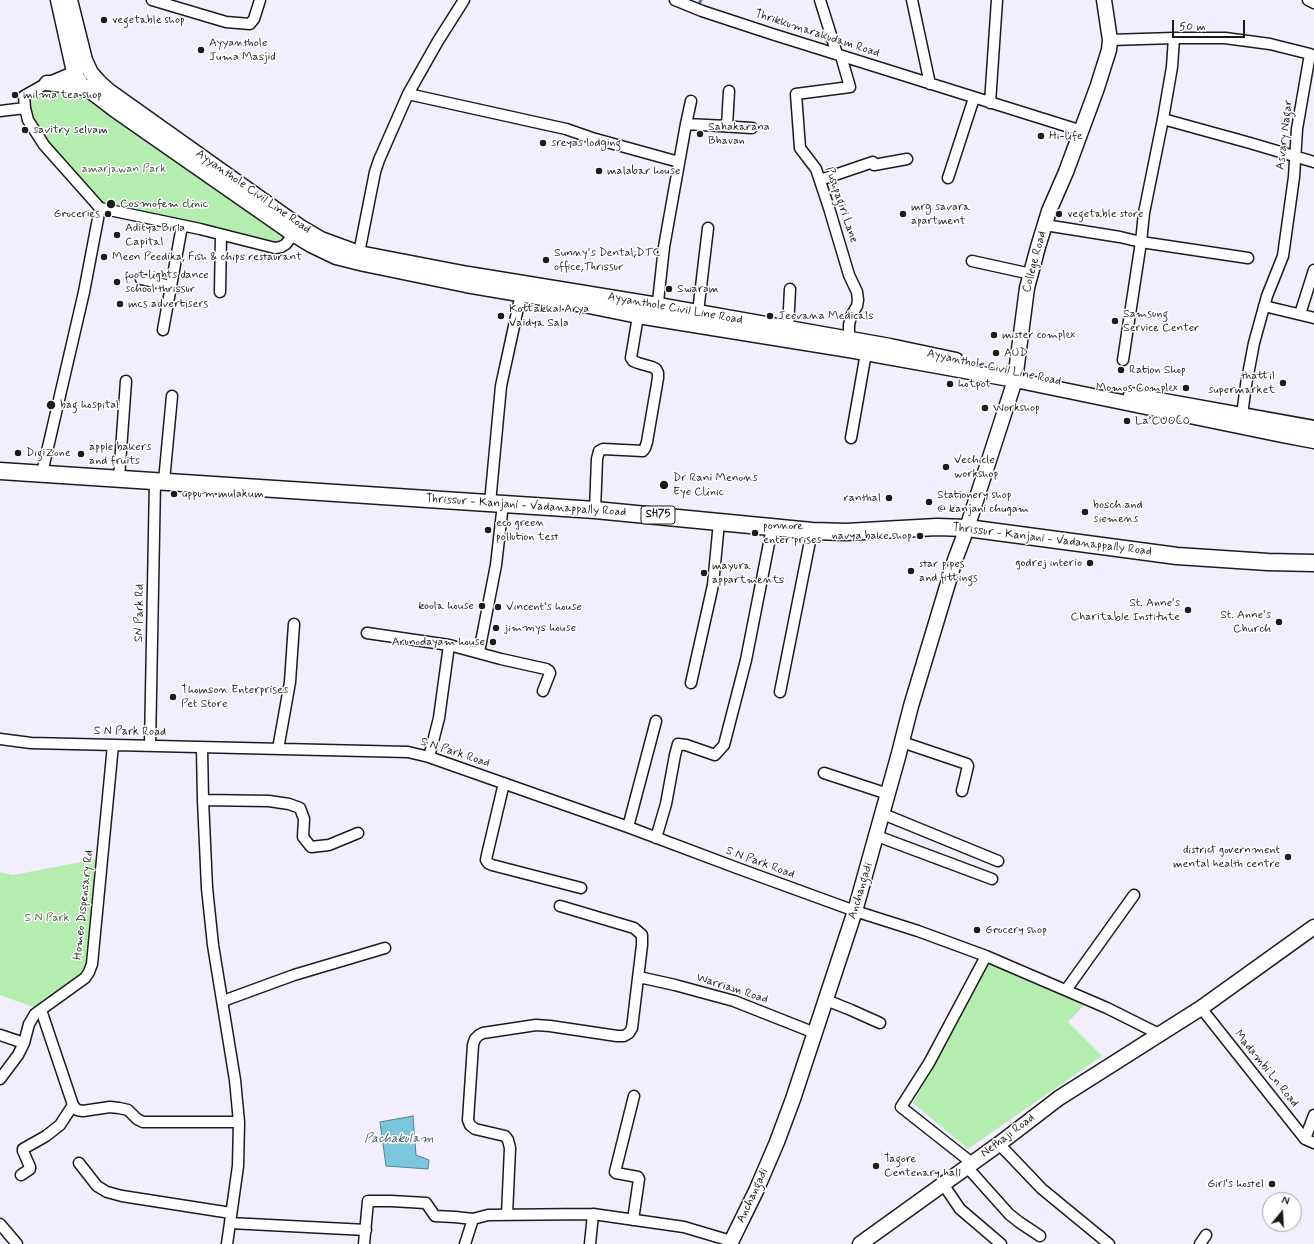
<!DOCTYPE html>
<html>
<head>
<meta charset="utf-8">
<style>
	body { margin:0 }
	#map { position:relative; width:1314px; height:1244px; overflow:hidden; background:#f3eefd; font-family:Mynerve,sans-serif }
	canvas { display:block }
	.north { position:absolute; left:1262px; top:1192px; width:40px; height:40px; box-sizing:border-box; background:#fff; border:1px solid #a4a4a4; border-radius:50%; rotate:18deg; font-size:11px; font-weight:700; line-height:16px; text-align:center; color:#1c1c1c }
	.north::after { content:''; display:block; margin:auto; width:14px; height:18px; background:#1c1c1c; clip-path:polygon(50% 0,100% 100%,50% 72%,0 100%) }
	.scale { position:absolute; left:1172px; top:20px; width:73px; height:18px; box-sizing:border-box; border:2px solid #1c1c1c; border-top:0; padding-left:5px; font-size:12px; line-height:14px; white-space:nowrap; color:#1c1c1c; -webkit-text-stroke:3px #fff; paint-order:stroke }
</style>
</head>
<body>
<div id="map">
<canvas width="1314" height="1244"></canvas>
<div class="north">N</div>
<div class="scale">50 m</div>
</div>
<script>
const ctx = document.querySelector('canvas').getContext('2d');
ctx.lineJoin = 'round';
function fill(path, color) { ctx.fillStyle = color; ctx.fill(path, 'evenodd'); }
const toPath = rows => new Path2D(rows.map(r => 'M' + r).join(''));
function stroke(path, color, width, dash) { ctx.strokeStyle = color; ctx.lineWidth = width; ctx.lineCap = dash ? 'butt' : 'round'; ctx.setLineDash(dash || []); ctx.stroke(path); }
function drawText(font, color, halo, rows, align = 'center') {
  ctx.font = font + ' Mynerve,sans-serif'; ctx.lineWidth = 3; ctx.setLineDash([]); ctx.textBaseline = 'middle'; ctx.strokeStyle = halo; ctx.fillStyle = color; for (const [text, x, y, turn = 0] of rows) {
    ctx.save(); ctx.translate(x, y); ctx.rotate((+turn || 0) * Math.PI / 180); ctx.textAlign = isNaN(turn) ? turn : align; if (halo) ctx.strokeText(text, 0, 0); ctx.fillText(text, 0, 0); ctx.restore();
  }
}
fill(toPath([
	[48,84,85,89,293,235,281,247,100,207,28,120,24,96],
	[102,858,89,972,41,1010,0,995,0,872,13,875],
	[989,962,1085,1004,1068,1022,1102,1056,968,1149,913,1103]
]), '#b5edb0');
const water = toPath([
	[413,1116,416,1155,429,1160,428,1169,386,1166,380,1122,413,1116]
]);
fill(water, '#7cc6dd');
stroke(water, '#568290', 1);
stroke(toPath([
	[697,8,701,0]
]), '#568290', 3);
const street = toPath([
	[152,0,226,22,250,24,254,19,260,0],
	[675,0,702,11,772,34,1082,131],
	[820,0,837,54],
	[912,0,930,84],
	[1308,0,1314,3],
	[1110,40,1174,38,1225,38,1270,44,1310,54,1297,129,1294,177,1283,256,1267,296,1254,343,1246,385,1242,415],
	[841,56,850,87,796,94,800,148,816,169,829,208,849,275,857,292,858,300,857,306,851,316,849,325,849,339],
	[729,91,727,126,686,124,752,128],
	[408,94,566,129,592,138,679,162],
	[990,103,997,0],
	[0,111,25,108],
	[1163,119,1172,67,1174,38],
	[948,178,974,98],
	[820,180,873,162,874,165,907,159],
	[100,208,200,229,275,248,281,247,286,244,293,234],
	[1045,225,1120,237,1141,242,1248,258],
	[358,258,375,172,379,160,408,94,438,41,464,0],
	[972,261,1031,274],
	[141,279,171,286],
	[220,292,221,235],
	[1264,306,1314,318],
	[657,311,664,247,686,124,691,101],
	[698,312,708,228],
	[1300,314,1314,270],
	[788,328,790,289],
	[163,330,182,226],
	[1123,360,1141,242,1144,213,1163,119,1250,143,1314,162],
	[851,438,866,353],
	[42,473,84,292,100,208,44,145,28,120,25,108,24,96,47,83,80,69],
	[119,478,126,381],
	[164,481,172,396],
	[490,503,501,386,521,294],
	[595,510,597,459,599,451,603,449,643,451,645,448,647,442,658,378,658,373,656,369,652,367,638,363,633,361,631,358,638,316],
	[367,633,449,645,501,659,546,669,549,671,550,673,543,691],
	[479,652,496,565,503,504],
	[691,683,713,585,719,522],
	[780,692,812,531],
	[0,739,31,743,408,752,429,757,628,827,737,868,855,911,918,931,986,956,1107,1008,1159,1034],
	[902,742,967,764,968,766,962,791],
	[150,746,155,481],
	[202,748,203,800,207,888,213,945,235,1080,239,1122,238,1166,230,1223],
	[278,749,290,682,294,624],
	[429,757,439,718,449,645],
	[824,773,888,794],
	[504,783,487,855,486,860,488,863,492,865,581,888],
	[203,800,269,801,289,804,300,808,304,819,303,837,311,847,329,845,358,833],
	[883,814,998,861],
	[628,827,656,721],
	[877,836,992,879],
	[656,838,666,804,675,755,678,744,686,745,715,755,724,745,746,660,772,528],
	[639,977,675,985,734,1001,815,1033],
	[1066,990,1134,895],
	[826,1000,851,1010,880,1023],
	[223,1001,294,975,385,948],
	[1201,1008,1305,1139,1314,1143],
	[41,1010,73,1105,77,1110,83,1111,110,1107,119,1108,128,1110,137,1119,143,1122,239,1122],
	[0,1035,24,1043],
	[0,1079,18,1055,24,1043,29,1024,35,1014,85,978,89,972,92,964,113,745],
	[1305,1139,1314,1115],
	[999,1144,1042,1189,1109,1244],
	[79,1163,97,1186,107,1192,122,1196,231,1213],
	[972,1163,901,1107,929,1063,986,956],
	[967,1167,1009,1214,1019,1222,1040,1236],
	[21,1175,30,1169,30,1167,23,1151,23,1149,46,1136,60,1125,73,1105],
	[943,1184,960,1209,1001,1244],
	[507,1215,510,1148,508,1140,505,1136,475,1129,470,1125,468,1120,473,1045,475,1039,479,1035,483,1033,536,1025,550,1026,617,1036,624,1036,629,1033,632,1028,642,945,642,935,634,928,560,906],
	[633,1220,639,1179,638,1177,616,1173,615,1172,634,1096],
	[0,1224,17,1244],
	[227,1244,230,1223,366,1230],
	[364,1244,368,1201,391,1201,426,1203,435,1216,455,1217,473,1219,488,1215,593,1214,684,1227,731,1241],
	[465,1244,473,1219],
	[590,1244,593,1214],
	[1200,1244,1206,1235]
]);
const secondary = toPath([
	[58,0,74,72,81,84,115,110,293,234,311,245,336,257,364,264,466,285,584,305,638,316,849,350,1015,380,1282,435,1314,441],
	[70,0,85,60,91,73,99,82,109,91,299,226,321,239,359,253,468,274,658,305,890,346,956,360],
	[47,83,86,88,88,87],
	[1131,395,1314,428],
	[730,1244,756,1191,777,1142,793,1099,855,911,898,757,911,706,955,560,967,528,1015,380,1027,288,1038,247,1049,211,1066,172,1097,88,1109,50,1110,40,1104,0],
	[860,1244,999,1144,1059,1098,1201,1008,1314,927]
]);
const primary = toPath([
	[0,471,595,510,812,531,846,532,937,527,967,528,1177,556,1268,562,1314,563]
]);
stroke(street, '#1c1c1c', 13);
stroke(secondary, '#1c1c1c', 17);
stroke(primary, '#1c1c1c', 19);
stroke(street, '#fff', 10);
stroke(secondary, '#fff', 14);
stroke(primary, '#fff', 16);
for (const [x, y, r, color] of [
	[104,20,4,"#1c1c1c"],
	[201,50,4,"#1c1c1c"],
	[15,95,4,"#1c1c1c"],
	[25,130,4,"#1c1c1c"],
	[700,134,4,"#1c1c1c"],
	[1041,136,4,"#1c1c1c"],
	[543,143,4,"#1c1c1c"],
	[599,171,4,"#1c1c1c"],
	[111,204,5,"#1c1c1c"],
	[108,214,4,"#1c1c1c"],
	[903,214,4,"#1c1c1c"],
	[1059,214,4,"#1c1c1c"],
	[117,235,4,"#1c1c1c"],
	[104,257,4,"#1c1c1c"],
	[546,260,4,"#1c1c1c"],
	[117,282,4,"#1c1c1c"],
	[669,289,4,"#1c1c1c"],
	[120,304,4,"#1c1c1c"],
	[501,316,4,"#1c1c1c"],
	[770,316,4,"#1c1c1c"],
	[1115,321,4,"#1c1c1c"],
	[994,335,4,"#1c1c1c"],
	[996,353,4,"#1c1c1c"],
	[1121,370,4,"#1c1c1c"],
	[1283,383,4,"#1c1c1c"],
	[950,384,4,"#1c1c1c"],
	[1186,388,4,"#1c1c1c"],
	[51,405,5,"#1c1c1c"],
	[985,408,4,"#1c1c1c"],
	[1127,421,4,"#1c1c1c"],
	[18,453,4,"#1c1c1c"],
	[81,454,4,"#1c1c1c"],
	[946,467,4,"#1c1c1c"],
	[664,485,5,"#1c1c1c"],
	[174,494,4,"#1c1c1c"],
	[889,498,4,"#1c1c1c"],
	[929,502,4,"#1c1c1c"],
	[1085,512,4,"#1c1c1c"],
	[488,530,4,"#1c1c1c"],
	[755,533,4,"#1c1c1c"],
	[920,536,4,"#1c1c1c"],
	[1090,563,4,"#1c1c1c"],
	[911,571,4,"#1c1c1c"],
	[704,573,4,"#1c1c1c"],
	[482,606,4,"#1c1c1c"],
	[498,607,4,"#1c1c1c"],
	[1188,610,4,"#1c1c1c"],
	[1279,622,4,"#1c1c1c"],
	[496,628,4,"#1c1c1c"],
	[493,642,4,"#1c1c1c"],
	[173,697,4,"#1c1c1c"],
	[1288,857,4,"#1c1c1c"],
	[977,930,4,"#1c1c1c"],
	[876,1166,4,"#1c1c1c"],
	[1272,1184,4,"#1c1c1c"]
]) { const dot = new Path2D(); dot.arc(x, y, r, 0, 2 * Math.PI); ctx.fillStyle = color; ctx.fill(dot); stroke(dot, '#fff', 1.5); }
for (const [x, y, w] of [
	[658,515,34]
]) { const box = new Path2D(); box.roundRect(x - w / 2, y - 9, w, 18, 3); ctx.fillStyle = '#fff'; ctx.fill(box); stroke(box, '#1c1c1c', 1); }
drawText('bold 11px', '#1c1c1c', null, [
	["SH75",658,515]
]);
drawText('12px', '#1c1c1c', '#fff', [
	["vegetable shop",112,20],
	["Ayyanthole",209,43],
	["Juma Masjid",209,57],
	["milma tea shop",23,95],
	["Sahakarana",708,127],
	["Bhavan",708,141],
	["savitry selvam",33,130],
	["Hi-life",1049,136],
	["sreyas lodging",551,143],
	["malabar house",607,171],
	["Cosmofem clinic",120,204],
	["mrg savara",911,207],
	["apartment",911,221],
	["Groceries",100,214,"right"],
	["vegetable store",1067,214],
	["Aditya Birla",125,228],
	["Capital",125,242],
	["Sunny's Dental;DTC",554,253],
	["office,Thrissur",554,267],
	["Meen Peedika, Fish & chips restaurant",112,257],
	["foot lights dance",125,275],
	["school thrissur",125,289],
	["Swaram",677,289],
	["mcs advertisers",128,304],
	["Kottakkal Arya",509,309],
	["Vaidya Sala",509,323],
	["Samsung",1123,314],
	["Service Center",1123,328],
	["Jeevana Medicals",778,316],
	["mister complex",1002,335],
	["AUD",1004,353],
	["Ration Shop",1129,370],
	["thattil",1275,376,"right"],
	["supermarket",1275,390,"right"],
	["hotpot",958,384],
	["Momos Complex",1178,388,"right"],
	["bag hospital",60,405],
	["Workshop",993,408],
	["La’CUOCO",1135,421],
	["apple bakers",89,447],
	["and fruits",89,461],
	["DigiZone",26,453],
	["Vechicle",954,460],
	["workshop",954,474],
	["Dr Rani Menons",673,478],
	["Eye Clinic",673,492],
	["uppum mulakum",182,494],
	["Stationery shop",937,495],
	["@ kanjani chugam",937,509],
	["ranthal",881,498,"right"],
	["bosch and",1093,505],
	["siemens",1093,519],
	["eco green",496,523],
	["pollution test",496,537],
	["ponnore",763,526],
	["enter prises",763,540],
	["navya bake shop",912,536,"right"],
	["godrej interio",1082,563,"right"],
	["star pipes",919,564],
	["and fittings",919,578],
	["mayura",712,566],
	["appartments",712,580],
	["St. Anne's",1180,603,"right"],
	["Charitable Institute",1180,617,"right"],
	["koola house",474,606,"right"],
	["Vincent's house",506,607],
	["St. Anne's",1271,615,"right"],
	["Church",1271,629,"right"],
	["jimmys house",504,628],
	["Arunodayam house",485,642,"right"],
	["Thomson Enterprises",181,690],
	["Pet Store",181,704],
	["district government",1280,850,"right"],
	["mental health centre",1280,864,"right"],
	["Grocery shop",985,930],
	["Tagore",884,1159],
	["Centenary hall",884,1173],
	["Girl's hostel",1264,1184,"right"]
], 'left');
drawText('12px', '#1c1c1c', '#fff', [
	["Thrikkumarakudam Road",817,34,18],
	["Asvary Nagar",1285,135,-83],
	["Ayyanthole Civil Line Road",253,192,35],
	["Pushpagiri Lane",841,205,71],
	["College Road",1035,262,-75],
	["Ayyanthole Civil Line Road",675,309,10],
	["Ayyanthole Civil Line Road",994,368,12],
	["Thrissur - Kanjani - Vadanappally Road",526,506,4],
	["Thrissur - Kanjani - Vadanappally Road",1052,540,7],
	["SN Park Rd",140,613,-89],
	["S N Park Road",130,732,1],
	["S N Park Road",455,753,18],
	["S N Park Road",760,863,20],
	["Anchangadi",861,891,-73],
	["Homeo Dispensary Rd",84,905,-84],
	["Warriam Road",732,989,18],
	["Madambi Ln Road",1266,1069,51],
	["Nethaji Road",1008,1136,-37],
	["Anchangadi",753,1196,-65]
]);
drawText('12px', '#4a5b48', '#fff', [
	["amarjawan Park",124,169],
	["S N Park",47,918]
]);
drawText('italic 13px', '#426069', '#fff', [
	["Pachakulam",399,1139]
]);
</script>
</body>
</html>
